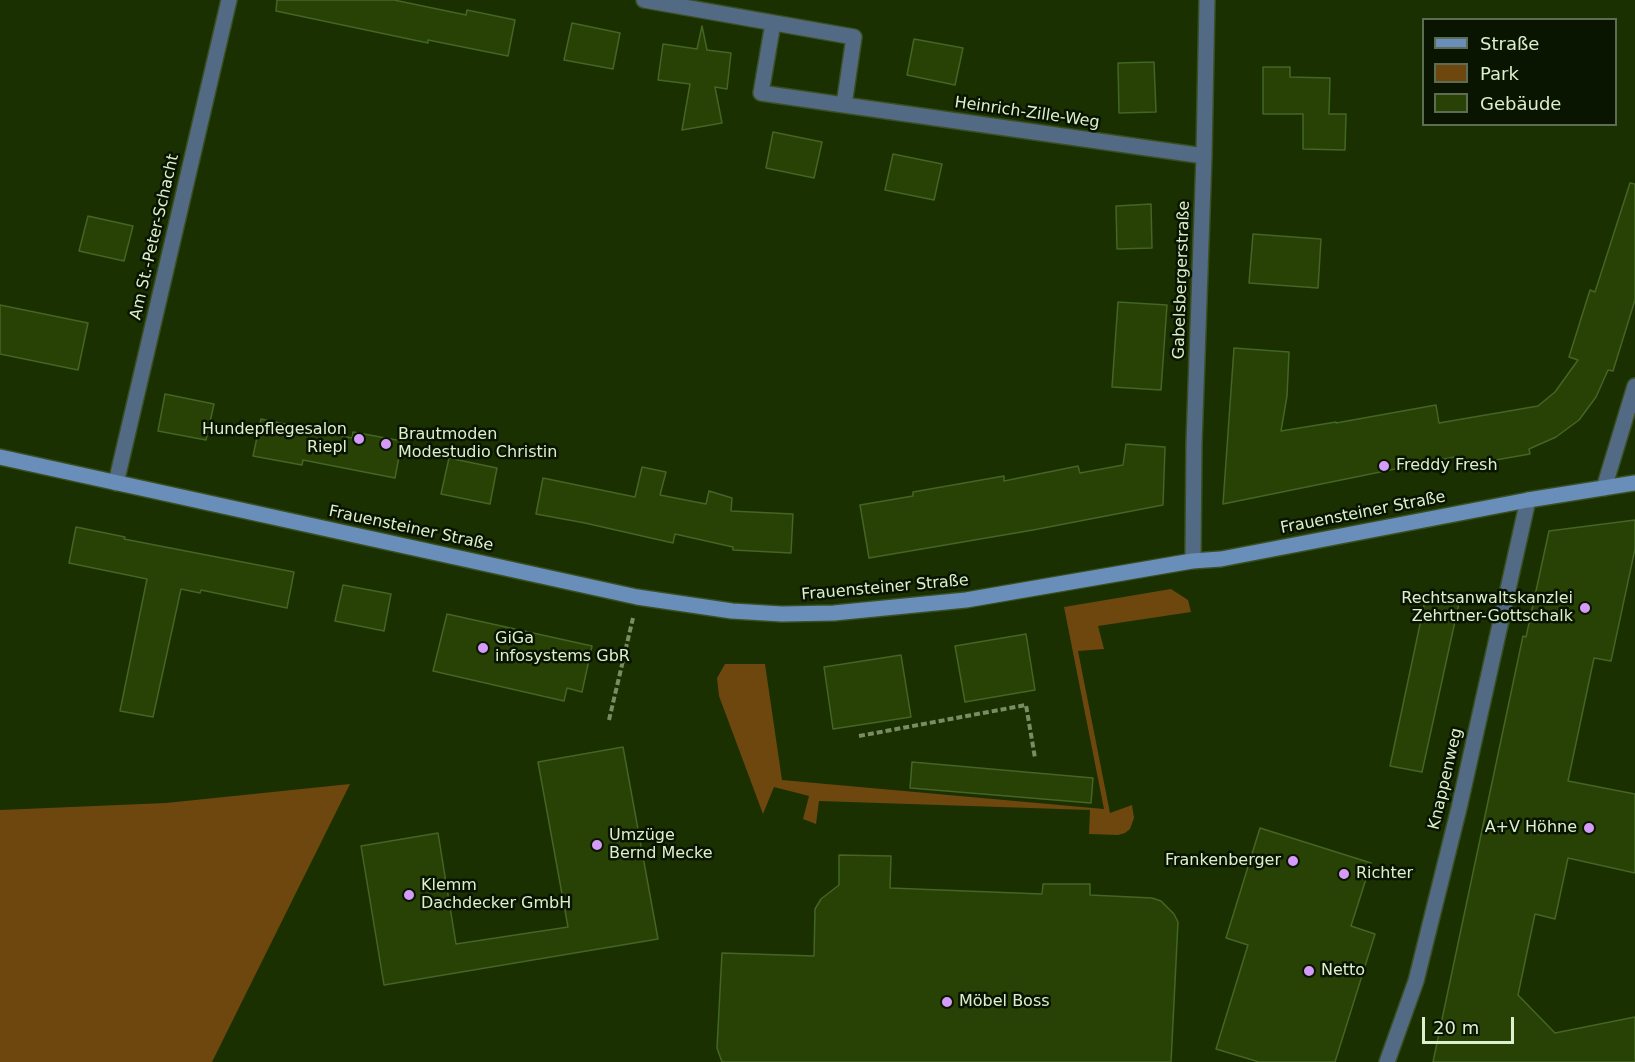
<!DOCTYPE html>
<html>
<head>
<meta charset="utf-8">
<style>
	body { margin:0 }
	#map { position:relative; width:1635px; height:1062px; overflow:hidden; background:#1a3000; font-family:"DejaVu Sans",sans-serif }
	canvas { display:block }
	.legend { position:absolute; left:1422px; top:18px; width:195px; height:108px; box-sizing:border-box; background:#091500; border:2px solid #5e6d52; margin:0; padding:8px 10px; list-style:none; font-size:18px; color:#ddf0ce }
	.legend li { display:flex; align-items:center; gap:12px; height:30px }
	.legend b { width:30px; border:2px solid #5e6d52 }
	.scale { position:absolute; left:1422px; top:1017px; width:92px; height:27px; box-sizing:border-box; border:3px solid #ddf0ce; border-top:0; padding-left:8px; font-size:18px; line-height:21px; white-space:nowrap; color:#ddf0ce; -webkit-text-stroke:4px #091500; paint-order:stroke }
</style>
</head>
<body>
<div id="map">
<canvas width="1635" height="1062"></canvas>
<ul class="legend">
<li><b style="height:8px;background:#688eb9"></b>Straße</li>
<li><b style="height:16px;background:#6d470e"></b>Park</li>
<li><b style="height:16px;background:#284205"></b>Gebäude</li>
</ul>
<div class="scale">20 m</div>
</div>
<script>
const ctx = document.querySelector('canvas').getContext('2d');
ctx.lineJoin = 'round';
function fill(path, color) { ctx.fillStyle = color; ctx.fill(path, 'evenodd'); }
const toPath = rows => new Path2D(rows.map(r => 'M' + r).join(''));
function stroke(path, color, width, dash) { ctx.strokeStyle = color; ctx.lineWidth = width; ctx.lineCap = dash ? 'butt' : 'round'; ctx.setLineDash(dash || []); ctx.stroke(path); }
function drawText(font, color, halo, rows, align = 'center') {
  ctx.font = font + ' "DejaVu Sans",sans-serif'; ctx.lineWidth = 5; ctx.setLineDash([]); ctx.textBaseline = 'middle'; ctx.strokeStyle = halo; ctx.fillStyle = color; for (const [text, x, y, turn = 0] of rows) {
    ctx.save(); ctx.translate(x, y); ctx.rotate((+turn || 0) * Math.PI / 180); ctx.textAlign = isNaN(turn) ? turn : align; if (halo) ctx.strokeText(text, 0, 0); ctx.fillText(text, 0, 0); ctx.restore();
  }
}
fill(toPath([
	[1171,589,1188,600,1191,612,1098,626,1104,649,1078,651,1110,813,1132,805,1134,818,1130,829,1125,833,1118,835,1089,834,1090,810,819,801,816,824,803,819,809,796,774,787,763,814,719,696,717,678,725,664,765,664,782,780,1104,809,1064,607],
	[350,784,212,1062,0,1062,0,810,166,803]
]), '#6d470e');
const building = toPath([
	[277,0,394,0,466,15,467,10,515,20,508,56,428,40,428,43,276,11,277,0],
	[572,23,620,33,613,69,564,60,572,23],
	[702,26,707,50,731,53,727,89,715,87,722,123,682,130,690,84,658,80,663,44,697,49,702,26],
	[914,39,963,48,955,85,907,75,914,39],
	[1154,62,1156,112,1119,113,1118,63,1154,62],
	[1263,67,1290,67,1290,77,1330,78,1329,114,1346,114,1345,150,1303,149,1303,114,1263,114,1263,67],
	[773,132,822,142,814,178,766,168,773,132],
	[893,154,942,164,934,200,885,190,893,154],
	[1630,183,1635,184,1635,300,1613,371,1608,370,1596,397,1579,420,1556,437,1529,449,1530,454,1461,466,1459,456,1223,504,1234,348,1289,352,1287,396,1281,431,1336,422,1336,423,1436,405,1439,423,1538,406,1555,392,1578,360,1569,357,1590,290,1595,292,1630,183],
	[1151,204,1152,248,1117,249,1116,206,1151,204],
	[88,216,133,226,124,261,79,251,88,216],
	[1253,234,1321,239,1318,288,1249,283,1253,234],
	[1118,302,1167,305,1161,390,1112,387,1118,302],
	[0,305,88,323,78,370,0,354,0,305],
	[165,394,214,404,206,440,158,431,165,394],
	[261,419,352,438,353,432,402,441,395,478,303,460,302,465,253,456,261,419],
	[1126,444,1165,447,1163,505,1033,530,869,558,860,505,913,496,913,492,1004,476,1004,481,1078,466,1080,473,1123,465,1126,444],
	[449,458,497,468,490,504,441,494,449,458],
	[642,467,666,472,660,495,706,504,709,491,732,498,731,511,793,514,791,553,733,550,733,547,675,534,673,543,585,523,536,514,543,478,635,497,642,467],
	[1635,520,1635,549,1611,661,1594,658,1568,781,1635,794,1635,873,1568,858,1555,919,1535,914,1518,995,1555,1033,1635,1017,1635,1062,1433,1062,1523,636,1526,637,1549,531,1635,520],
	[76,527,125,537,124,539,294,572,287,608,201,590,200,593,181,589,153,717,120,711,147,579,69,563,76,527],
	[343,585,391,594,384,631,335,621,343,585],
	[1426,596,1459,603,1422,772,1390,766,1426,596],
	[447,614,592,646,582,692,567,688,564,701,433,671,447,614],
	[1026,634,1035,690,965,702,955,646,1026,634],
	[901,655,911,717,833,729,824,667,901,655],
	[623,747,658,939,384,985,361,846,438,833,456,944,568,927,538,762,623,747],
	[912,762,1093,778,1091,803,910,788,912,762],
	[1260,828,1371,863,1351,926,1375,934,1335,1062,1259,1062,1216,1049,1248,945,1226,938,1260,828],
	[839,855,891,856,890,888,1042,894,1043,884,1090,884,1090,895,1152,898,1161,901,1174,914,1178,922,1171,1062,722,1062,717,1048,722,953,814,956,815,909,821,899,839,885,839,855]
]);
fill(building, '#284205');
stroke(building, '#456524', 1.5);
const minor = toPath([
	[644,0,854,37,844,105,1204,156],
	[773,23,761,93,844,105],
	[116,483,229,0],
	[1604,488,1635,386],
	[1193,561,1194,444,1204,156,1207,0],
	[1387,1062,1416,981,1459,808,1528,500]
]);
const secondary = toPath([
	[0,457,637,597,732,611,782,614,834,613,966,600,1192,561,1221,559,1528,500,1635,483]
]);
stroke(minor, '#394f21', 18);
stroke(secondary, '#394f21', 18);
stroke(toPath([
	[609,720,633,618],
	[859,736,1026,705,1035,758]
]), '#798d64', 4, [6, 3]);
stroke(minor, '#526a84', 15);
stroke(secondary, '#688eb9', 15);
for (const [x, y, r, color] of [
	[359,439,6,"#d59bfb"],
	[386,444,6,"#d59bfb"],
	[1384,466,6,"#d59bfb"],
	[1585,608,6,"#d59bfb"],
	[483,648,6,"#d59bfb"],
	[1589,828,6,"#d59bfb"],
	[597,845,6,"#d59bfb"],
	[1293,861,6,"#d59bfb"],
	[1344,874,6,"#d59bfb"],
	[409,895,6,"#d59bfb"],
	[1309,971,6,"#d59bfb"],
	[947,1002,6,"#d59bfb"]
]) { const dot = new Path2D(); dot.arc(x, y, r, 0, 2 * Math.PI); ctx.fillStyle = color; ctx.fill(dot); stroke(dot, '#091500', 2); }
drawText('16px', '#ddf0ce', '#091500', [
	["Heinrich-Zille-Weg",1027,113,8],
	["Am St.-Peter-Schacht",155,237,-77],
	["Gabelsbergerstraße",1182,280,-88],
	["Frauensteiner Straße",1363,513,-11],
	["Frauensteiner Straße",411,529,12],
	["Frauensteiner Straße",885,588,-5],
	["Knappenweg",1446,779,-77]
]);
drawText('16px', '#ddf0ce', '#091500', [
	["Hundepflegesalon",347,430,"right"],
	["Riepl",347,448,"right"],
	["Brautmoden",398,435],
	["Modestudio Christin",398,453],
	["Freddy Fresh",1396,466],
	["Rechtsanwaltskanzlei",1573,599,"right"],
	["Zehrtner-Gottschalk",1573,617,"right"],
	["GiGa",495,639],
	["infosystems GbR",495,657],
	["A+V Höhne",1577,828,"right"],
	["Umzüge",609,836],
	["Bernd Mecke",609,854],
	["Frankenberger",1281,861,"right"],
	["Richter",1356,874],
	["Klemm",421,886],
	["Dachdecker GmbH",421,904],
	["Netto",1321,971],
	["Möbel Boss",959,1002]
], 'left');
</script>
</body>
</html>
